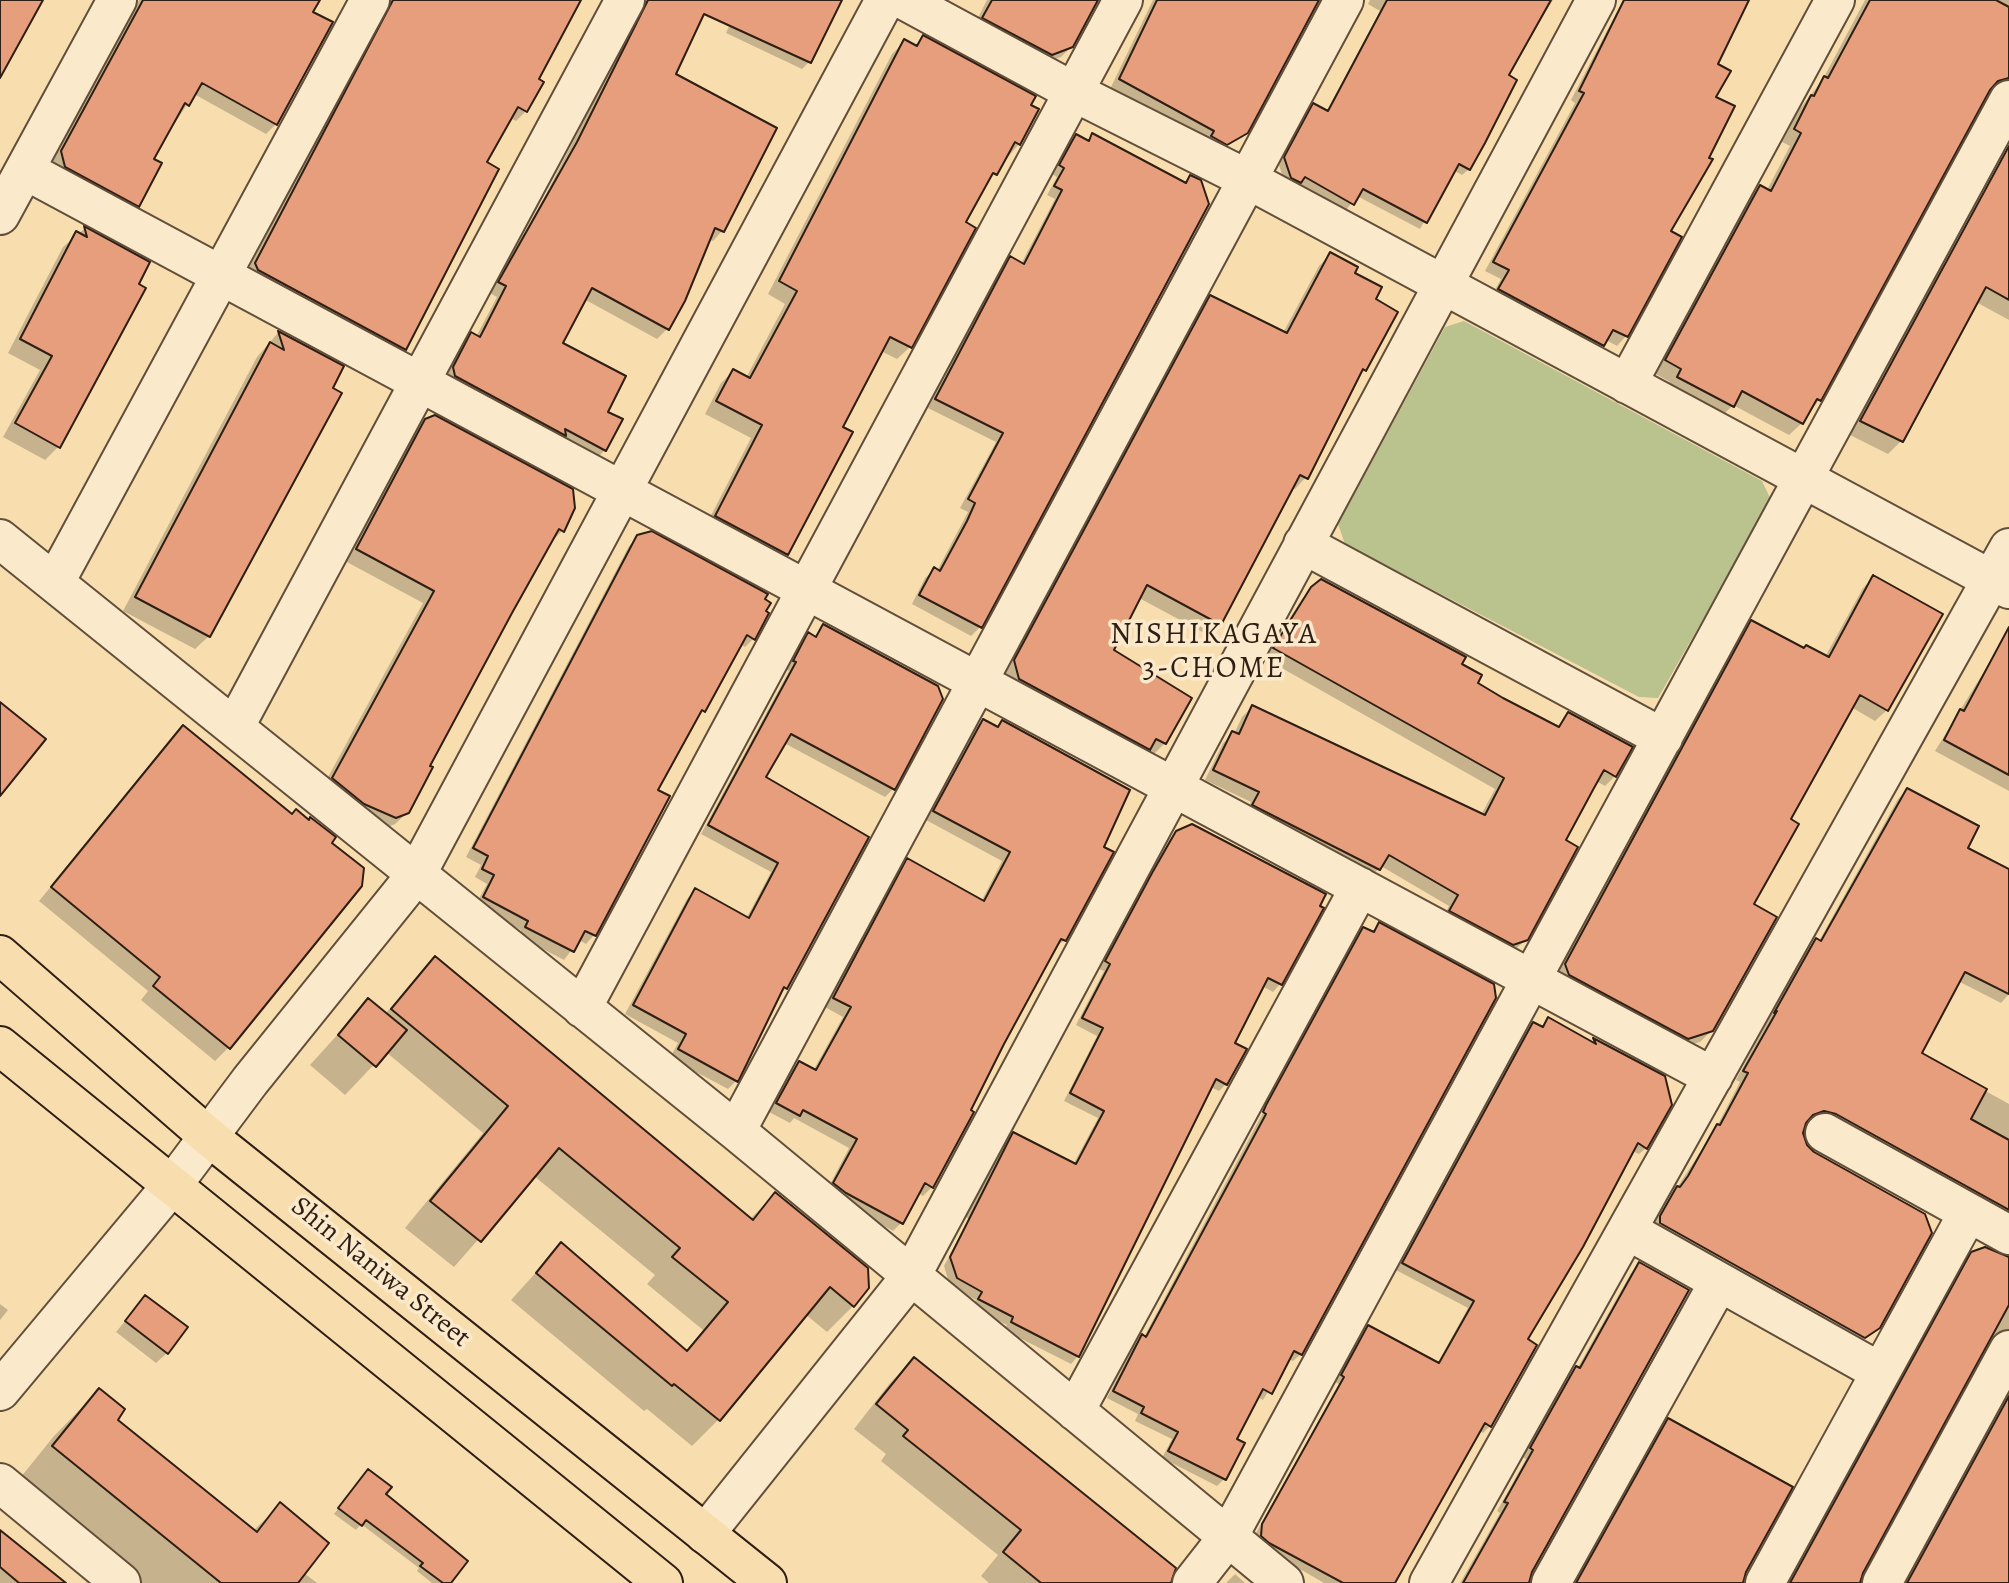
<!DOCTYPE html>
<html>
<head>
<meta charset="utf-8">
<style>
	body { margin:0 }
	canvas { display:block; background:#f8deaf }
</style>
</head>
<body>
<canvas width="2009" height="1583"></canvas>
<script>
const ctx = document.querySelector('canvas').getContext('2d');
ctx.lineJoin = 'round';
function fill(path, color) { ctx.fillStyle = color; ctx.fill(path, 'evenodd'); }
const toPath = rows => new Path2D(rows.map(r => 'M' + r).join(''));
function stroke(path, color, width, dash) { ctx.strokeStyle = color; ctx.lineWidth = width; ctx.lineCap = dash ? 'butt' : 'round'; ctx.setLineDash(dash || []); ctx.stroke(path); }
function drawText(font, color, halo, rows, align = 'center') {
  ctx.font = font + ' Alegreya,serif'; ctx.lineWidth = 7; ctx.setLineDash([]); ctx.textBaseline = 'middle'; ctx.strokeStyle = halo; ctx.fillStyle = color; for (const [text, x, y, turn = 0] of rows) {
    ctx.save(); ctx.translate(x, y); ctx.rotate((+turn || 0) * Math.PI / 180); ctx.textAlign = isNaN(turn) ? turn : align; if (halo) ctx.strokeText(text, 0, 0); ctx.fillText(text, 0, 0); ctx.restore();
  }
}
fill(toPath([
	[1464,321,1762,481,1771,500,1658,698,1639,697,1345,544,1338,524,1445,327]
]), '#bac28d');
fill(toPath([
	[139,0,318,0,311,12,276,124,266,134,194,94,151,159,138,206,128,216,52,163],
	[390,0,579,0,537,80,526,111,516,121,510,118,485,163,404,349,394,359,246,274],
	[635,0,706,0,674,74,722,231,713,241,709,239,684,300,667,329,657,339,584,299,560,344,606,412,605,450,595,460,444,378,462,345,472,335,476,337,497,297,490,293,547,192,635,22],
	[741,0,835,0,838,5,809,62,802,69,726,33],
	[987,0,1096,0,1072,46,1061,57,1041,65,973,28],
	[1153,0,1319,0,1246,132,1216,154,1110,89],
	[1370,0,1553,0,1506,76,1469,169,1462,175,1453,170,1420,229,1357,196,1346,210,1299,183,1293,189,1285,184,1279,165,1307,112,1314,105,1326,112,1380,11,1368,4],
	[1623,0,1719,0,1714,97,1668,231,1626,336,1617,346,1606,340,1593,355,1490,299,1501,279,1485,271,1575,103,1571,100],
	[1865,0,2009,0,2009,53,1819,400,1802,423,1789,435,1733,405,1719,419,1665,390,1670,382,1654,373,1747,200,1760,187,1767,190,1790,146,1782,142,1799,110,1823,79],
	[923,37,1019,144,985,184,963,223,910,347,897,359,881,351,840,428,787,554,774,567,704,529,751,438,705,414,721,383,733,371,746,378,785,304,768,294,892,54,904,42,914,46],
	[1093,135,1184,184,1191,177,980,627,971,636,912,604,925,578,934,570,937,571,958,531,968,512,960,508,996,442,928,408,1002,267,1011,258,1021,264,1055,199,1047,195,1057,177,1052,174,1067,145,1076,136,1086,142],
	[2009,171,2009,320,1976,302,1901,441,1888,454,1848,434,1937,270,1950,257],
	[84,229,147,263,58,447,45,460,3,437,40,370,8,353,63,247],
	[1330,255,1353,273,1373,300,1396,313,1365,370,1356,378,1306,477,1295,489,1291,487,1220,624,1208,635,1139,598,1112,651,1189,698,1165,743,1153,755,1147,751,1138,760,1008,690,1004,672,1200,308,1211,297,1283,333,1319,266],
	[278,333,341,367,209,636,195,649,123,611,257,357],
	[426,421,562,531,551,542,428,767,408,812,395,824,383,829,321,790,423,603,345,561,413,433],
	[638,537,753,639,745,647,740,644,655,791,667,797,594,935,586,944,579,940,564,960,518,936,521,930,475,906,487,884,475,877,481,865,466,857,629,546],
	[1874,577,1887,710,1875,721,1851,707,1788,820,1752,905,1712,1030,1700,1042,1676,1049,1554,976,1740,633,1752,622,1804,650,1825,657,1863,588],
	[1313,588,1459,664,1475,683,1556,728,1568,714,1615,776,1605,786,1596,781,1563,841,1526,939,1515,950,1441,921,1449,906,1381,866,1369,879,1244,815,1251,802,1205,780,1223,743,1234,734,1242,717,1252,707,1481,815,1495,789,1264,658,1302,599],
	[823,626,893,789,885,797,784,743,764,778,867,837,786,988,777,997,736,1081,728,1089,670,1058,678,1043,625,1014,687,899,695,890,746,919,771,872,701,834,789,671,786,669,800,643,809,635,814,637],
	[2009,631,2009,791,1935,751],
	[983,721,996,728,1002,722,1120,812,1102,848,1065,940,1054,948,1002,1043,932,1187,923,1196,918,1193,901,1223,893,1231,826,1192,849,1148,794,1118,790,1123,769,1112,790,1072,799,1063,813,1071,843,1017,825,1007,899,869,908,861,981,902,1002,861,926,820,974,729],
	[183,727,292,816,228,1048,215,1061,141,1000,148,991,39,901],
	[1907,790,1966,849,2009,871,2009,994,2001,1003,1958,981,1919,1054,2009,1104,2009,1225,1814,1119,1804,1122,1801,1133,1878,1327,1855,1346,1652,1226,1716,1128,1740,1082,1736,1080,1807,949,1816,940,1819,941,1898,799],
	[1177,832,1321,909,1280,984,1273,992,1262,986,1233,1044,1226,1084,1219,1091,1211,1087,1078,1356,1071,1364,1004,1330,1007,1325,972,1307,976,1300,950,1286,944,1266,969,1219,966,1217,1006,1142,1013,1134,1073,1165,1098,1118,1064,1101,1097,1036,1076,1025,1104,971,1099,969,1169,840],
	[1379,924,1301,1354,1293,1361,1288,1359,1263,1400,1257,1397,1235,1440,1224,1479,1217,1486,1162,1458,1172,1439,1135,1421,1138,1414,1107,1398,1135,1344,1144,1337,1356,937,1363,929,1371,933],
	[435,958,749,1220,775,1194,853,1306,827,1332,805,1314,718,1420,692,1446,647,1409,644,1411,511,1300,561,1245,685,1352,703,1330,647,1284,655,1275,534,1176,454,1267,405,1228,483,1133,386,1052,345,1095,310,1065,368,1001,385,1014],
	[1548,1019,1664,1077,1646,1148,1639,1154,1632,1151,1525,1340,1490,1426,1483,1433,1479,1430,1394,1583,1324,1583,1255,1543,1256,1533,1339,1384,1335,1382,1362,1334,1369,1327,1437,1364,1468,1308,1396,1270,1526,1031,1533,1024,1540,1028],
	[1972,1254,2009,1259,2009,1339,1998,1336,1988,1339,1861,1572,1858,1583,1788,1583,1963,1263],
	[1640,1264,1527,1583,1460,1583,1500,1513,1497,1511,1526,1459,1522,1457,1567,1377,1577,1369,1631,1273],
	[145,1297,167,1353,156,1363,116,1332],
	[0,1304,8,1310,0,1320],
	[914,1359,1169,1583,989,1583,981,1576,998,1555,881,1461,886,1454,854,1429,890,1383],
	[99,1390,115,1420,253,1531,281,1504,304,1573,317,1583,120,1583,8,1493,54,1436],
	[2009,1391,2009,1583,1904,1583],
	[1669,1420,1791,1487,1741,1583,1574,1583,1660,1429],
	[363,1476,384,1494,449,1583,432,1583,417,1571,419,1568,361,1524,356,1530,334,1514],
	[0,1532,63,1583,0,1583],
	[1235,1574,1245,1583,1221,1583,1226,1583]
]), '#0003');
const building = toPath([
	[0,0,43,0,0,78,0,0],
	[143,0,320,0,313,12,333,22,277,125,202,83,189,106,185,103,154,159,162,163,139,207,65,167,61,151,143,0],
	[393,0,581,0,539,79,544,82,527,112,518,107,487,162,499,169,406,350,258,270,255,263,393,0],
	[648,0,842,0,811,63,704,14,676,74,777,128,724,232,715,228,685,301,669,330,592,288,563,343,626,376,608,412,623,419,606,451,565,429,566,436,455,376,453,367,471,332,480,337,506,286,498,282,577,142,648,0],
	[992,0,1098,0,1073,47,1052,55,982,18,992,0],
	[1157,0,1319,0,1248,133,1227,145,1211,136,1214,131,1119,79,1157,0],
	[1387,0,1551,0,1509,75,1517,80,1485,143,1470,170,1459,164,1427,223,1363,189,1354,205,1305,177,1301,183,1291,178,1284,157,1313,103,1328,111,1387,0],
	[1624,0,1749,0,1718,64,1731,71,1716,97,1735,106,1709,158,1713,159,1671,231,1682,237,1628,337,1613,330,1604,346,1498,289,1509,270,1493,262,1584,93,1579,91,1624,0],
	[1870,0,1996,0,2009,7,2009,78,1998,81,1990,90,1821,401,1817,399,1803,424,1742,391,1734,407,1677,377,1681,369,1665,360,1760,185,1771,191,1801,133,1794,129,1811,95,1814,96,1824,76,1828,78,1870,0],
	[923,35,1036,96,1031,105,1039,109,1020,145,1015,142,997,175,993,173,966,222,976,228,912,348,890,337,843,427,853,432,788,555,715,516,762,425,716,401,733,369,750,378,797,291,779,281,904,39,917,46,923,35],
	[1092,133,1186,183,1190,175,1201,180,1209,204,982,628,919,595,934,567,940,571,967,521,975,503,968,499,1003,433,935,399,1010,256,1024,264,1062,190,1054,186,1064,168,1059,165,1076,134,1089,141,1092,133],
	[2009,146,2009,300,1986,287,1903,442,1860,421,2009,146],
	[84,226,150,262,139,284,146,288,60,448,15,423,52,356,20,339,76,231,87,237,84,226],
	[1330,252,1358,267,1355,273,1382,287,1376,299,1398,312,1366,371,1363,369,1308,479,1300,475,1221,625,1147,585,1114,650,1192,698,1166,744,1156,739,1150,750,1019,679,1014,660,1210,295,1287,333,1330,252],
	[278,331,344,366,333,388,342,393,210,637,135,597,270,342,284,350,278,331],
	[435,415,573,489,575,508,564,532,559,529,512,613,430,766,433,767,409,813,396,818,364,804,332,778,434,591,356,549,425,419,435,415],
	[652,531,768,594,765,599,771,603,766,611,769,613,755,640,747,635,705,712,702,710,658,790,670,796,596,936,585,931,574,952,525,927,528,921,483,897,494,875,482,869,488,856,473,848,637,535,652,531],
	[1873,575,1943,614,1888,711,1860,695,1791,819,1799,824,1754,904,1777,917,1713,1031,1688,1039,1569,975,1565,964,1751,620,1804,648,1806,645,1829,657,1873,575],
	[1321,579,1466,657,1462,664,1482,675,1478,683,1503,698,1559,727,1568,712,1633,747,1616,777,1604,770,1594,788,1566,840,1578,847,1528,940,1513,945,1449,911,1458,895,1389,855,1380,870,1252,805,1259,792,1213,770,1232,731,1239,734,1252,705,1485,815,1504,778,1273,648,1311,587,1321,579],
	[823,624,938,686,943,699,895,790,791,734,766,777,869,837,787,989,784,987,738,1082,678,1049,686,1034,633,1005,695,888,749,918,778,863,708,825,796,662,793,661,808,632,816,637,823,624],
	[2009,627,2009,775,1944,740,1960,709,1964,711,2009,627],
	[0,702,46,739,0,796,0,702],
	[983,719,998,727,1002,720,1130,790,1104,847,1114,852,1066,941,1061,939,1004,1044,971,1110,974,1112,933,1188,925,1183,903,1224,846,1193,833,1183,857,1139,803,1110,800,1116,776,1103,799,1061,816,1070,851,1007,833,998,907,858,984,901,1010,852,933,811,983,719],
	[183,725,292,814,296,809,309,820,310,817,336,837,332,843,364,868,362,886,230,1049,153,986,160,977,51,887,183,725],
	[1907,788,1979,826,1968,848,2009,869,2009,994,1965,972,1922,1053,1987,1089,1971,1119,2009,1140,2009,1210,1836,1114,1824,1111,1813,1115,1806,1123,1803,1133,1807,1145,1814,1152,1925,1214,1932,1233,1880,1328,1865,1338,1660,1223,1660,1216,1677,1186,1680,1187,1688,1176,1717,1124,1720,1125,1748,1073,1743,1071,1777,1011,1774,1013,1816,938,1821,941,1907,788],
	[1192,824,1326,894,1320,906,1324,908,1282,985,1268,978,1235,1043,1247,1049,1227,1085,1216,1079,1079,1357,1011,1322,1013,1317,978,1299,982,1292,957,1278,950,1257,1013,1132,1076,1164,1104,1111,1070,1093,1103,1028,1082,1018,1110,964,1105,961,1152,873,1176,831,1192,824],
	[1379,922,1494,984,1496,998,1302,1355,1294,1351,1272,1394,1263,1389,1237,1439,1245,1443,1226,1480,1168,1451,1178,1432,1141,1413,1144,1407,1113,1391,1142,1334,1146,1337,1266,1114,1263,1112,1266,1105,1363,927,1374,932,1379,922],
	[435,956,753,1220,775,1192,868,1268,869,1288,854,1307,830,1287,720,1421,674,1384,672,1386,536,1273,561,1242,687,1351,728,1302,672,1257,680,1248,559,1148,481,1242,430,1201,508,1106,391,1009,435,956],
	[368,998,407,1030,376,1067,338,1035,368,998],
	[1548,1017,1596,1044,1593,1038,1665,1076,1672,1105,1647,1149,1638,1143,1583,1247,1528,1339,1537,1345,1491,1427,1485,1423,1395,1583,1343,1583,1269,1543,1261,1536,1262,1524,1344,1377,1341,1375,1368,1325,1439,1363,1474,1301,1402,1263,1533,1022,1543,1027,1548,1017],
	[1985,1247,2009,1257,2009,1305,1863,1573,1860,1583,1790,1583,1971,1252,1985,1247],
	[1639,1262,1689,1290,1532,1572,1529,1583,1463,1583,1508,1503,1504,1502,1533,1450,1530,1448,1576,1366,1580,1368,1639,1262],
	[145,1295,188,1327,168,1354,125,1321,145,1295],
	[914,1357,1176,1568,1171,1583,1041,1583,1003,1552,1021,1530,903,1436,908,1430,876,1404,914,1357],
	[99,1388,125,1409,118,1420,257,1532,280,1502,329,1543,298,1583,221,1583,52,1446,99,1388],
	[2009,1396,2009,1583,1907,1583,2009,1396],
	[1668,1418,1793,1487,1746,1572,1743,1583,1576,1583,1668,1418],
	[368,1469,392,1487,386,1494,468,1561,451,1583,443,1583,420,1566,423,1563,366,1520,362,1526,338,1508,368,1469],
	[0,1530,66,1583,19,1583,0,1567,0,1530]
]);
fill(building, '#e79e7c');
stroke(building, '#2f1e14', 2);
const minor = toPath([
	[904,0,1074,92,1249,180,2009,589],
	[25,170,1713,1077],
	[0,215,117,0],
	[1627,384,1835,0],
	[0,539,736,1131,1284,1583],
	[1303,544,1663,738],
	[55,582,370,0],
	[235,726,625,0],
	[582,1008,1123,0],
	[736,1131,1344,0],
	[1825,1133,2009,1235],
	[1627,1230,1880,1372],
	[0,1391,173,1184,250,1081,416,875,885,0],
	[1075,1411,1360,887],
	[0,1483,121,1583],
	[705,1534,911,1276,1596,0],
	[1192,1583,1228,1537,2009,100],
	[1429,1583,2009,548],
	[1551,1583,1719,1282],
	[1765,1583,1968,1213],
	[1882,1583,2009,1350]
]);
const major = toPath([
	[0,955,209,1137,767,1583],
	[0,1046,663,1583]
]);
stroke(minor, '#614e3b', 42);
stroke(major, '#2f1e14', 42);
stroke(minor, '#faeacb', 38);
stroke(major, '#f8deaf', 38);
drawText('28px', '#2f1e14', '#faeacb', [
	["Shin Naniwa Street",380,1273,39]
]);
ctx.letterSpacing = '2px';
drawText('30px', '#2f1e14', '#faeacb', [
	["NISHIKAGAYA",1214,636],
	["3-CHOME",1214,670]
]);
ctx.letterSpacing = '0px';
</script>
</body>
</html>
